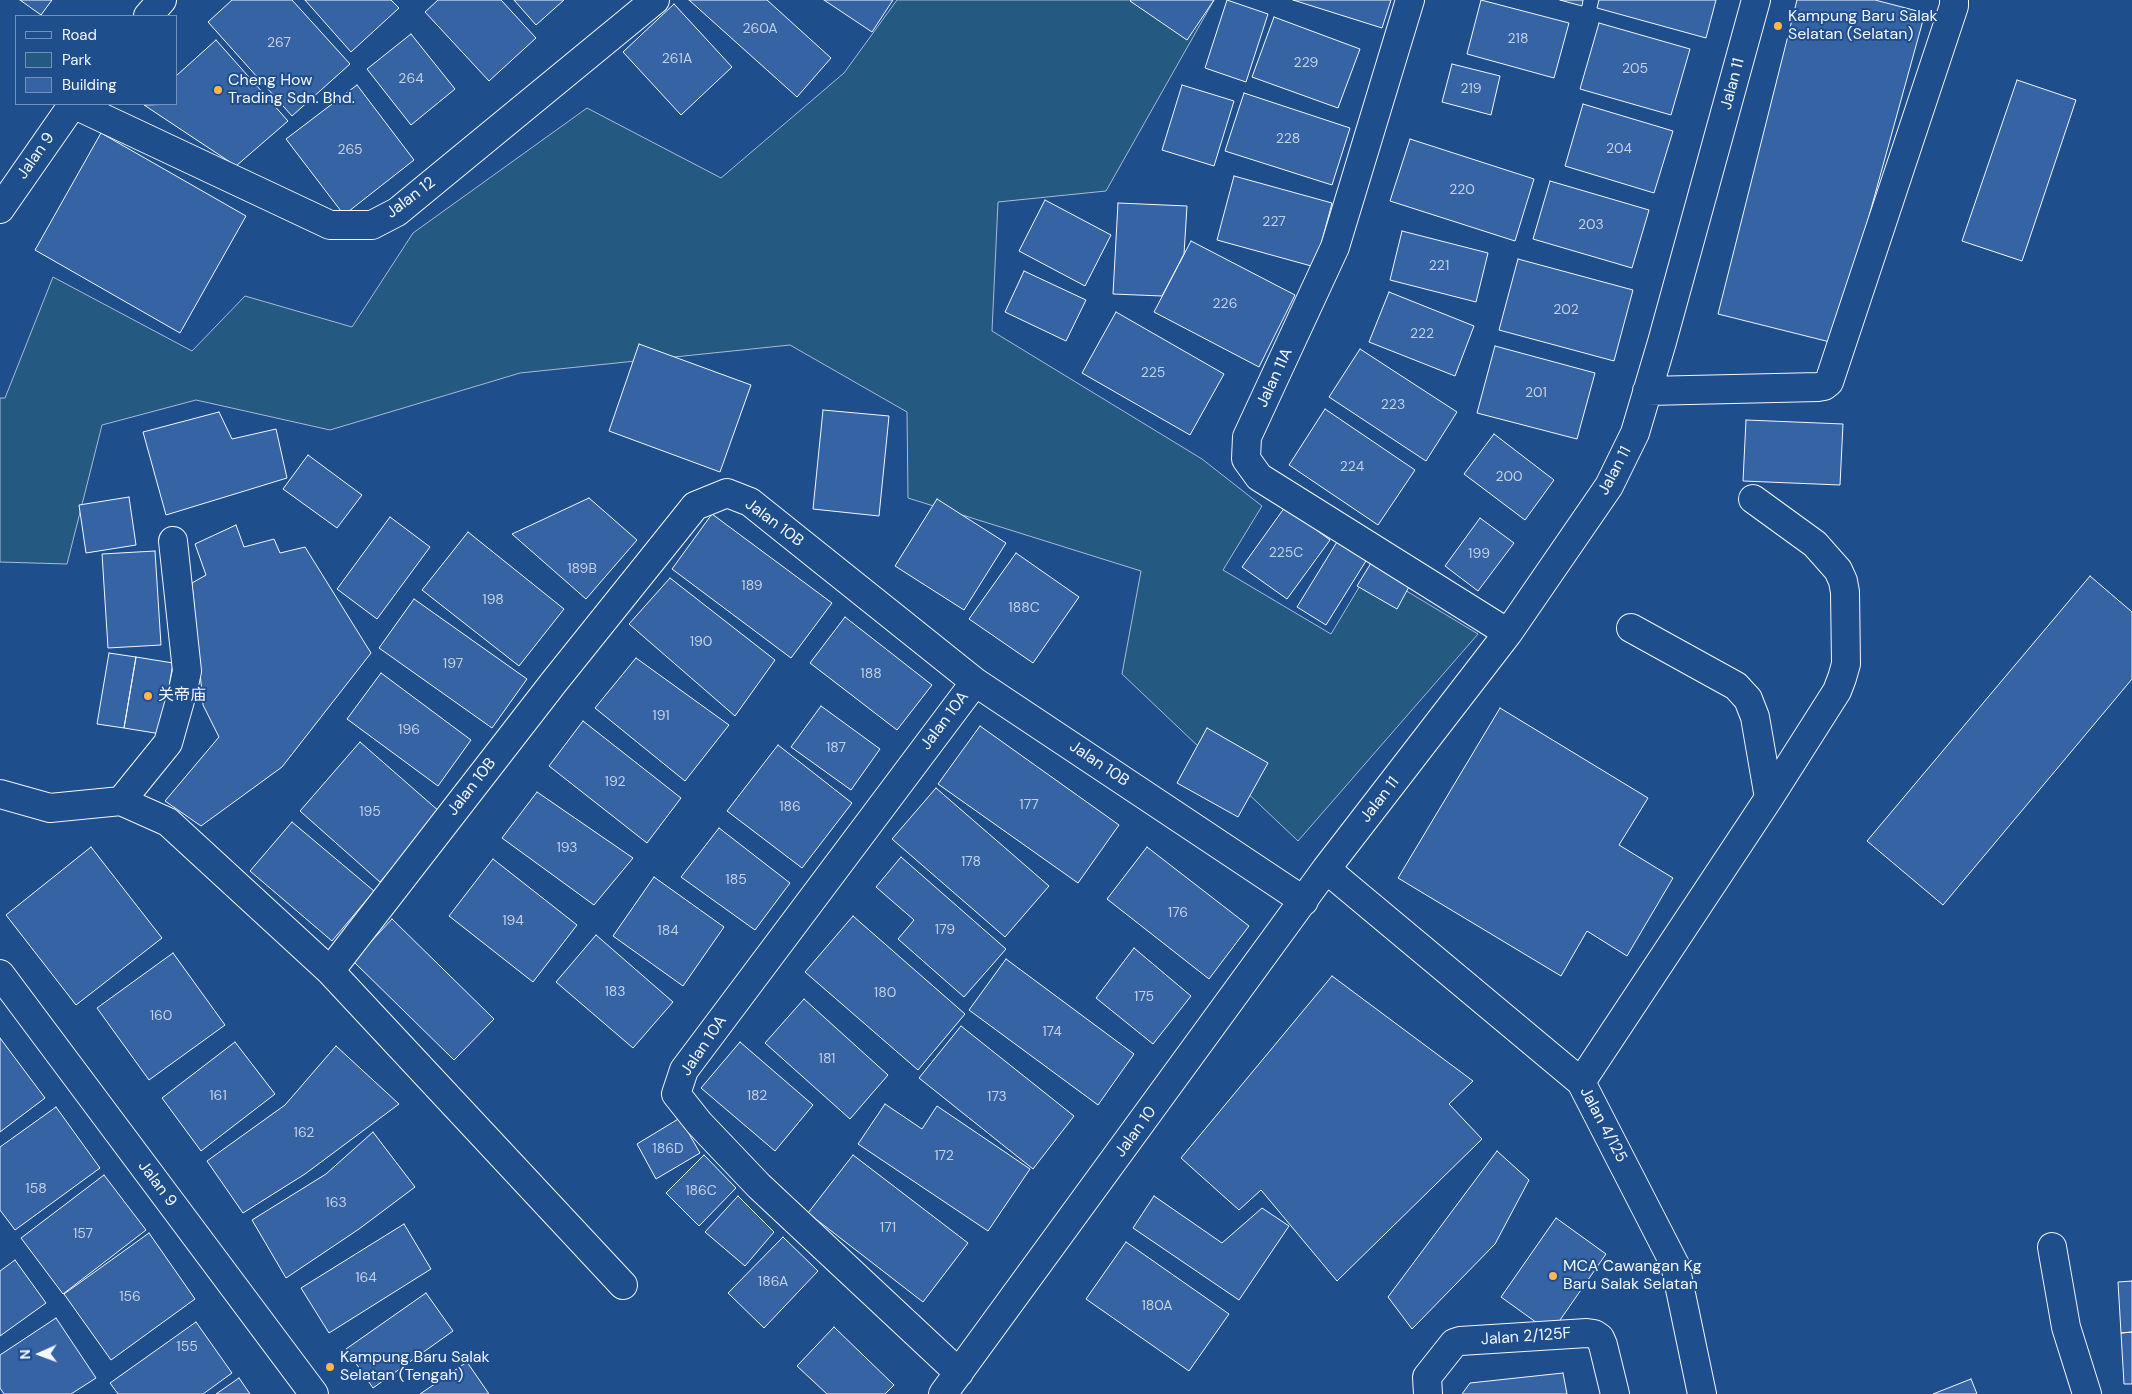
<!DOCTYPE html>
<html>
<head>
<meta charset="utf-8">
<style>
	body { margin:0 }
	#map { position:relative; width:2132px; height:1394px; overflow:hidden; background:#1f4e8c; font-family:"DM Sans",sans-serif }
	canvas { display:block }
	.legend { position:absolute; left:15px; top:15px; width:162px; height:90px; box-sizing:border-box; background:#1f4e8c; border:1px solid #7391ba; margin:0; padding:6px 9px; list-style:none; font-size:15px; color:#f2f6ff }
	.legend li { display:flex; align-items:center; gap:10px; height:25px }
	.legend b { width:25px; border:1px solid #7391ba }
	.north { position:absolute; left:15px; top:1329px; width:50px; height:50px; -webkit-text-stroke:4px #1f4e8c; paint-order:stroke; rotate:268deg; font-size:14px; font-weight:700; line-height:20px; text-align:center; color:#f2f6ff }
	.north::after { content:''; display:block; margin:auto; width:18px; height:22px; background:#f2f6ff; clip-path:polygon(50% 0,100% 100%,50% 72%,0 100%) }
</style>
</head>
<body>
<div id="map">
<canvas width="2132" height="1394"></canvas>
<ul class="legend">
<li><b style="height:6px;background:#1f4e8c"></b>Road</li>
<li><b style="height:14px;background:#245a82"></b>Park</li>
<li><b style="height:14px;background:#3563a3"></b>Building</li>
</ul>
<div class="north">N</div>
</div>
<script>
const ctx = document.querySelector('canvas').getContext('2d');
ctx.lineJoin = 'round';
function fill(path, color) { ctx.fillStyle = color; ctx.fill(path, 'evenodd'); }
const toPath = rows => new Path2D(rows.map(r => 'M' + r).join(''));
function stroke(path, color, width, dash) { ctx.strokeStyle = color; ctx.lineWidth = width; ctx.lineCap = dash ? 'butt' : 'round'; ctx.setLineDash(dash || []); ctx.stroke(path); }
function drawText(font, color, halo, rows, align = 'center') {
  ctx.font = font + ' "DM Sans","Noto Sans SC",sans-serif'; ctx.lineWidth = 4; ctx.setLineDash([]); ctx.textBaseline = 'middle'; ctx.strokeStyle = halo; ctx.fillStyle = color; for (const [text, x, y, turn = 0] of rows) {
    ctx.save(); ctx.translate(x, y); ctx.rotate((+turn || 0) * Math.PI / 180); ctx.textAlign = isNaN(turn) ? turn : align; if (halo) ctx.strokeText(text, 0, 0); ctx.fillText(text, 0, 0); ctx.restore();
  }
}
const green = toPath([
	[897,0,1214,0,1106,191,998,202,992,331,1202,459,1262,506,1223,570,1331,634,1370,569,1478,634,1298,841,1122,674,1141,571,908,498,907,412,790,345,520,373,330,430,196,400,102,425,67,564,0,562,0,398,5,398,53,277,192,351,245,296,352,327,413,233,587,108,721,178,844,73,897,0]
]);
fill(green, '#245a82');
stroke(green, '#a8bbd7', 1);
const building = toPath([
	[20,0,52,0,41,15,20,0],
	[232,0,292,0,350,64,292,116,208,22,232,0],
	[305,0,391,0,399,8,351,52,305,0],
	[438,0,501,0,536,38,489,81,425,12,438,0],
	[514,0,564,0,536,25,514,0],
	[689,0,767,0,831,58,797,97,689,0],
	[824,0,893,0,872,32,824,0],
	[1131,0,1214,0,1187,40,1130,1,1131,0],
	[1227,0,1268,14,1246,82,1205,68,1227,0],
	[1293,0,1391,0,1382,28,1293,0],
	[1481,0,1569,23,1554,78,1467,54,1481,0],
	[1560,0,1583,0,1582,6,1560,0],
	[1599,0,1716,0,1706,38,1597,8,1599,0],
	[1797,0,1875,0,1925,13,1834,343,1718,314,1797,0],
	[674,4,732,67,681,115,623,52,674,4],
	[1274,17,1360,49,1338,108,1252,77,1274,17],
	[1599,23,1690,49,1671,115,1580,89,1599,23],
	[411,34,455,89,411,125,367,69,411,34],
	[216,40,288,121,236,166,144,105,176,104,176,76,216,40],
	[1452,64,1500,76,1491,115,1442,102,1452,64],
	[2017,80,2076,100,2022,261,1962,241,2017,80],
	[357,85,414,160,344,215,286,139,357,85],
	[1182,85,1234,101,1214,166,1162,150,1182,85],
	[1244,93,1350,128,1332,185,1225,151,1244,93],
	[1583,104,1673,131,1654,193,1565,166,1583,104],
	[101,133,246,216,180,333,35,250,101,133],
	[1410,139,1534,179,1515,241,1390,201,1410,139],
	[1234,176,1332,203,1315,267,1217,240,1234,176],
	[1550,181,1649,210,1632,268,1533,239,1550,181],
	[1045,200,1111,235,1085,286,1019,251,1045,200],
	[1118,203,1187,206,1184,254,1162,296,1113,294,1118,203],
	[1402,231,1488,253,1476,302,1390,280,1402,231],
	[1191,241,1295,295,1259,367,1154,312,1191,241],
	[1518,259,1633,290,1614,361,1499,330,1518,259],
	[1024,271,1086,300,1066,341,1005,312,1024,271],
	[1389,292,1474,326,1455,376,1369,342,1389,292],
	[1116,312,1224,374,1190,435,1082,373,1116,312],
	[639,344,751,385,720,472,609,431,639,344],
	[1495,346,1595,373,1577,439,1477,413,1495,346],
	[1360,349,1457,412,1426,461,1329,397,1360,349],
	[1325,409,1415,470,1378,525,1289,465,1325,409],
	[823,410,889,416,879,516,813,509,823,410],
	[219,412,232,439,276,429,287,478,166,515,143,432,219,412],
	[1746,420,1843,424,1840,485,1743,481,1746,420],
	[1494,434,1554,480,1525,520,1464,474,1494,434],
	[308,455,362,495,337,528,283,489,308,455],
	[129,497,136,545,86,553,79,505,129,497],
	[589,498,637,540,586,599,512,534,589,498],
	[937,499,1006,543,964,610,895,566,937,499],
	[1285,507,1330,540,1287,599,1242,567,1285,507],
	[712,514,832,603,791,658,672,569,712,514],
	[390,517,430,547,377,619,337,589,390,517],
	[1480,518,1514,543,1478,591,1445,566,1480,518],
	[236,525,244,547,274,539,280,553,305,547,371,653,282,767,201,826,165,801,219,737,203,705,192,583,206,575,195,544,236,525],
	[468,532,564,609,519,666,422,590,468,532],
	[1340,537,1369,556,1326,625,1297,607,1340,537],
	[155,551,161,645,108,648,102,554,155,551],
	[1016,553,1079,597,1033,663,969,619,1016,553],
	[1371,563,1410,585,1397,609,1357,586,1371,563],
	[2090,576,2132,612,2132,679,1943,905,1867,841,2090,576],
	[670,578,775,660,735,716,629,624,670,578],
	[414,599,527,679,492,728,379,648,414,599],
	[845,617,932,685,897,730,810,663,845,617],
	[109,653,136,657,124,728,97,724,109,653],
	[136,657,173,663,161,734,124,728,136,657],
	[636,658,729,725,685,781,595,708,636,658],
	[381,673,471,740,438,786,347,719,381,673],
	[821,706,880,749,851,790,791,747,821,706],
	[1500,708,1648,798,1619,845,1673,878,1627,956,1587,931,1561,976,1398,878,1500,708],
	[583,721,681,798,647,843,549,766,583,721],
	[980,726,1119,825,1078,883,938,784,980,726],
	[1207,728,1268,763,1238,817,1177,783,1207,728],
	[360,742,440,812,380,882,300,811,360,742],
	[778,745,852,803,802,868,727,811,778,745],
	[936,788,1049,886,1005,937,892,839,936,788],
	[537,792,633,858,594,905,502,838,537,792],
	[292,822,374,891,332,941,250,871,292,822],
	[719,828,790,883,755,930,681,877,719,828],
	[91,847,162,938,76,1005,6,915,91,847],
	[1147,847,1249,926,1209,979,1107,899,1147,847],
	[901,857,1006,949,964,997,898,939,914,920,876,887,901,857],
	[493,859,577,925,533,982,449,916,493,859],
	[654,877,724,927,683,986,613,936,654,877],
	[853,916,965,1014,918,1070,805,972,853,916],
	[392,919,494,1019,454,1060,353,961,392,919],
	[596,935,673,1002,633,1048,556,982,596,935],
	[1134,948,1191,996,1153,1044,1096,998,1134,948],
	[173,953,225,1025,149,1080,97,1008,173,953],
	[1006,959,1134,1054,1098,1105,969,1010,1006,959],
	[1332,976,1473,1081,1449,1104,1482,1139,1337,1281,1261,1190,1239,1210,1181,1158,1332,976],
	[804,999,888,1075,850,1119,765,1043,804,999],
	[961,1026,1074,1116,1033,1169,919,1078,961,1026],
	[0,1038,45,1098,0,1132,0,1038],
	[235,1042,275,1094,201,1151,162,1098,235,1042],
	[740,1042,813,1105,775,1151,701,1088,740,1042],
	[336,1046,399,1104,305,1174,243,1213,207,1161,285,1105,336,1046],
	[885,1104,922,1129,937,1106,1030,1169,988,1231,858,1144,885,1104],
	[56,1107,100,1168,15,1230,0,1210,0,1147,56,1107],
	[680,1118,700,1153,656,1179,637,1144,680,1118],
	[373,1132,415,1187,359,1229,286,1278,252,1220,326,1174,373,1132],
	[1497,1151,1529,1180,1495,1244,1412,1329,1388,1297,1497,1151],
	[704,1155,736,1188,699,1226,666,1193,704,1155],
	[853,1155,968,1243,923,1302,808,1213,853,1155],
	[104,1175,146,1230,63,1294,21,1238,104,1175],
	[738,1196,774,1232,745,1266,705,1232,738,1196],
	[1154,1196,1222,1243,1262,1208,1289,1226,1239,1300,1133,1228,1154,1196],
	[1556,1218,1606,1254,1551,1333,1501,1297,1556,1218],
	[404,1224,431,1269,329,1333,301,1288,404,1224],
	[149,1233,195,1299,111,1360,64,1294,149,1233],
	[783,1237,818,1271,764,1328,728,1293,783,1237],
	[1126,1242,1229,1314,1189,1371,1086,1299,1126,1242],
	[15,1260,46,1303,0,1336,0,1271,15,1260],
	[2132,1281,2132,1332,2121,1333,2118,1282,2132,1281],
	[426,1293,453,1331,373,1388,346,1349,426,1293],
	[56,1318,96,1378,71,1394,4,1394,0,1388,0,1355,56,1318],
	[196,1322,232,1373,203,1394,118,1394,110,1383,196,1322],
	[834,1327,894,1385,885,1394,827,1394,797,1366,834,1327],
	[2132,1332,2132,1384,2124,1384,2121,1333,2132,1332],
	[467,1362,489,1394,420,1394,467,1362],
	[1563,1373,1567,1394,1462,1394,1470,1383,1563,1373],
	[239,1378,250,1394,216,1394,239,1378],
	[1971,1379,1977,1394,1933,1394,1971,1379]
]);
fill(building, '#3563a3');
stroke(building, '#f2f6ff', 1);
const minor = toPath([
	[1410,0,1335,247,1247,437,1246,459,1259,477,1508,633],
	[148,16,162,0],
	[0,209,73,104,330,225,372,225,397,212,655,0],
	[1647,391,1818,387,1824,386,1829,382,1954,6,1954,0],
	[1631,628,1736,686,1748,699,1755,717,1769,798],
	[0,794,50,808,121,801,168,822,330,971,623,1285],
	[121,801,168,743,183,690,187,671,173,541],
	[1326,869,1581,1082,1675,1265,1702,1394],
	[330,971,554,682,695,506,727,493,750,502,975,682,1304,901],
	[0,974,314,1394],
	[1581,1082,1769,798,1837,691,1842,678,1846,664,1845,592,1843,581,1838,570,1815,544,1753,499],
	[2052,1247,2066,1327,2087,1394],
	[959,1373,759,1186,699,1123,676,1094,684,1070,975,682],
	[943,1394,1326,869,1508,633,1609,486,1635,433,1662,342,1756,0],
	[1428,1394,1427,1377,1454,1343,1460,1341,1587,1333,1594,1334,1600,1338,1603,1345,1615,1394]
]);
stroke(minor, '#f2f6ff', 30);
stroke(minor, '#1f4e8c', 28);
for (const [x, y, r, color] of [
	[1778,26,5,"#ffb74d"],
	[218,90,5,"#ffb74d"],
	[148,696,5,"#ffb74d"],
	[1553,1276,5,"#ffb74d"],
	[330,1367,5,"#ffb74d"]
]) { const dot = new Path2D(); dot.arc(x, y, r, 0, 2 * Math.PI); ctx.fillStyle = color; ctx.fill(dot); stroke(dot, '#1f4e8c', 2); }
drawText('14px', '#c3d1e8', null, [
	["260A",760,29],
	["218",1518,39],
	["267",279,43],
	["261A",677,59],
	["229",1306,63],
	["205",1635,69],
	["264",411,79],
	["219",1471,89],
	["228",1288,139],
	["204",1619,149],
	["265",350,150],
	["220",1462,190],
	["227",1274,222],
	["203",1591,225],
	["221",1439,266],
	["226",1225,304],
	["202",1566,310],
	["222",1422,334],
	["225",1153,373],
	["201",1536,393],
	["223",1393,405],
	["224",1352,467],
	["200",1509,477],
	["225C",1286,553],
	["199",1479,554],
	["189B",582,569],
	["189",752,586],
	["198",493,600],
	["188C",1024,608],
	["190",701,642],
	["197",453,664],
	["188",871,674],
	["191",661,716],
	["196",409,730],
	["187",836,748],
	["192",615,782],
	["177",1029,805],
	["186",790,807],
	["195",370,812],
	["193",567,848],
	["178",971,862],
	["185",736,880],
	["176",1178,913],
	["194",513,921],
	["179",945,930],
	["184",668,931],
	["183",615,992],
	["180",885,993],
	["175",1144,997],
	["160",161,1016],
	["174",1052,1032],
	["181",827,1059],
	["161",218,1096],
	["182",757,1096],
	["173",997,1097],
	["162",304,1133],
	["186D",668,1149],
	["172",944,1156],
	["158",36,1189],
	["186C",701,1191],
	["163",336,1203],
	["171",888,1228],
	["157",83,1234],
	["164",366,1278],
	["186A",773,1282],
	["156",130,1297],
	["180A",1157,1306],
	["155",187,1347]
]);
drawText('16px', '#f2f6ff', '#1f4e8c', [
	["Kampung Baru Salak",1788,17],
	["Selatan (Selatan)",1788,35],
	["Cheng How",228,81],
	["Trading Sdn. Bhd.",228,99],
	["关帝庙",158,696],
	["MCA Cawangan Kg",1563,1267],
	["Baru Salak Selatan",1563,1285],
	["Kampung Baru Salak",340,1358],
	["Selatan (Tengah)",340,1376]
], 'left');
drawText('16px', '#f2f6ff', '#1f4e8c', [
	["Jalan 11",1733,84,-75],
	["Jalan 9",36,156,-55],
	["Jalan 12",411,198,-37],
	["Jalan 11A",1275,378,-65],
	["Jalan 11",1615,471,-62],
	["Jalan 10B",774,523,37],
	["Jalan 10A",945,721,-53],
	["Jalan 10B",1099,764,34],
	["Jalan 10B",472,787,-52],
	["Jalan 11",1380,800,-52],
	["Jalan 10A",704,1046,-56],
	["Jalan 4/125",1603,1125,62],
	["Jalan 10",1136,1132,-54],
	["Jalan 9",157,1184,53],
	["Jalan 2/125F",1526,1337,-4]
]);
</script>
</body>
</html>
